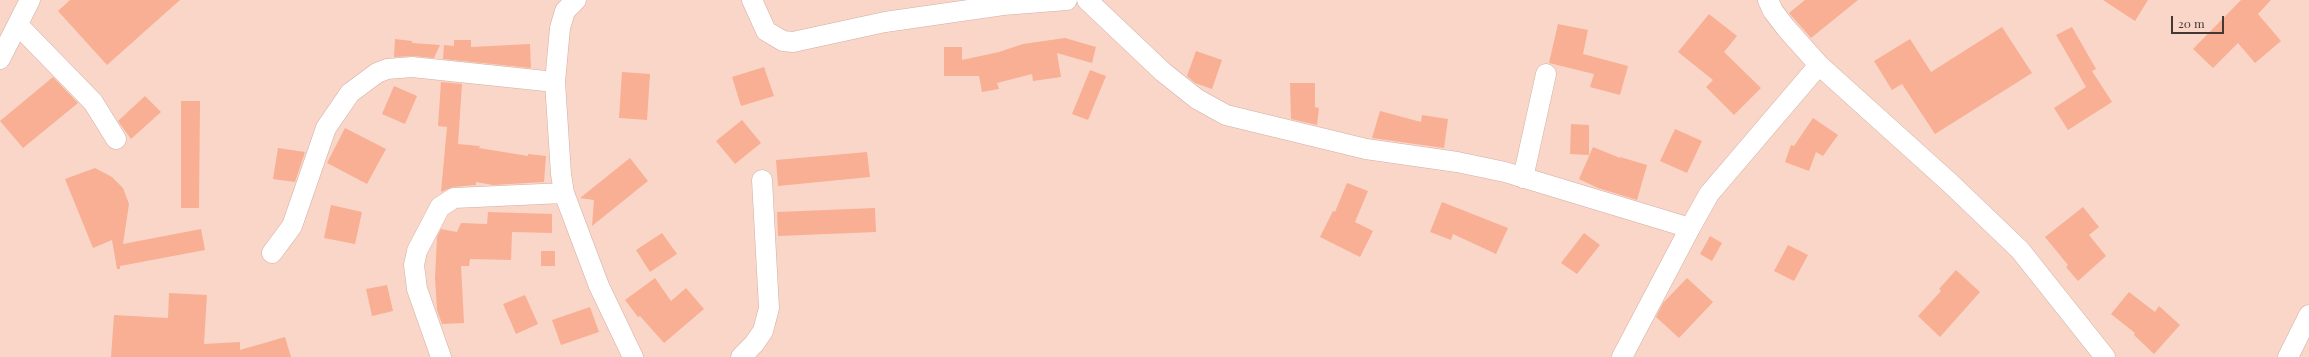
<!DOCTYPE html>
<html>
<head>
<meta charset="utf-8">
<style>
	body { margin:0 }
	#map { position:relative; width:2309px; height:357px; overflow:hidden; background:#fad6c8; font-family:"Playfair Display",serif }
	canvas { display:block }
	.scale { position:absolute; left:2171px; top:16px; width:53px; height:18px; box-sizing:border-box; border:2px solid #453731; border-top:0; padding-left:5px; font-size:12px; line-height:14px; white-space:nowrap; color:#453731; -webkit-text-stroke:3px #fad6c8; paint-order:stroke }
</style>
</head>
<body>
<div id="map">
<canvas width="2309" height="357"></canvas>
<div class="scale">20 m</div>
</div>
<script>
const ctx = document.querySelector('canvas').getContext('2d');
ctx.lineJoin = 'round';
function fill(path, color) { ctx.fillStyle = color; ctx.fill(path, 'evenodd'); }
const toPath = rows => new Path2D(rows.map(r => 'M' + r).join(''));
function stroke(path, color, width, dash) { ctx.strokeStyle = color; ctx.lineWidth = width; ctx.lineCap = dash ? 'butt' : 'round'; ctx.setLineDash(dash || []); ctx.stroke(path); }
fill(toPath([
	[70,0,180,0,107,65,58,11],
	[1805,0,1858,0,1811,38,1789,13],
	[2103,0,2148,0,2135,21],
	[2241,0,2271,0,2258,14,2281,41,2255,63,2238,43,2213,68,2193,49],
	[1709,14,1737,36,1724,52,1761,88,1734,115,1706,87,1713,80,1678,52],
	[1558,24,1588,30,1583,54,1628,66,1620,95,1590,87,1594,74,1549,63],
	[2002,27,2032,73,1935,134,1902,84,1892,90,1874,61,1910,39,1931,72],
	[2072,27,2096,69,2092,71,2112,102,2068,130,2054,108,2086,87,2056,35],
	[1065,38,1096,47,1092,63,1057,53,1061,77,1033,81,1032,74,997,83,999,89,982,92,979,76,944,76,944,47,962,47,962,60,999,52,1023,44],
	[395,39,412,41,412,43,440,45,434,58,413,56,394,57],
	[454,40,471,40,471,47,530,44,531,68,443,59,444,45,454,46],
	[1196,51,1222,60,1212,89,1195,83,1187,76],
	[764,67,774,96,741,106,732,77],
	[1090,70,1106,76,1088,120,1072,114],
	[622,72,650,74,647,120,619,118],
	[53,77,78,103,23,148,0,121],
	[441,82,462,84,458,144,480,146,479,148,528,156,528,154,546,156,544,182,493,185,476,182,476,185,453,187,441,192,447,127,438,126],
	[1290,83,1315,83,1315,107,1319,108,1317,125,1291,119],
	[394,86,417,96,405,124,382,114],
	[145,96,161,112,131,139,118,121],
	[181,101,200,101,199,208,181,208],
	[1380,111,1421,122,1422,115,1448,119,1444,148,1372,138],
	[1813,118,1838,135,1823,156,1816,152,1809,171,1785,162,1791,145,1794,146],
	[742,120,761,143,735,164,716,141],
	[1571,124,1589,125,1589,155,1570,154],
	[345,128,386,149,367,184,327,163],
	[1675,129,1702,141,1687,173,1660,161],
	[1593,147,1620,158,1620,157,1647,165,1637,200,1598,188,1579,179],
	[278,148,305,152,295,182,273,179],
	[867,152,870,177,778,186,776,160],
	[630,158,648,181,592,226,594,200,580,198],
	[95,168,112,177,123,188,129,204,123,244,201,229,205,250,120,266,120,269,117,269,112,240,93,248,65,179],
	[1347,183,1368,191,1355,222,1373,231,1360,257,1320,237,1333,211,1335,212],
	[1442,202,1508,228,1496,254,1453,234,1451,240,1430,232],
	[331,205,362,212,355,244,324,238],
	[2083,207,2099,227,2089,235,2106,256,2078,281,2066,267,2068,265,2045,237],
	[875,208,876,232,778,236,777,212],
	[488,212,552,214,552,233,512,232,511,260,470,259,469,266,461,266,464,323,442,324,437,310,435,278,437,237,441,229,457,232,461,223,487,224],
	[662,233,677,254,650,272,636,250],
	[1584,233,1600,245,1577,274,1561,263],
	[1710,236,1722,243,1712,261,1700,254],
	[1788,245,1808,255,1794,281,1774,271],
	[541,251,555,251,555,266,541,266],
	[1956,270,1980,292,1940,337,1918,316,1941,291,1939,289],
	[655,278,671,301,686,288,704,309,664,343,640,316,638,317,625,300],
	[1687,278,1713,302,1679,338,1656,317,1663,303],
	[387,285,393,311,372,316,366,289],
	[2129,292,2155,312,2159,306,2180,325,2154,354,2134,335,2135,333,2111,314],
	[169,293,207,295,204,344,240,342,240,350,285,337,291,357,111,357,114,315,168,318],
	[525,295,538,324,516,334,503,304],
	[590,307,599,332,561,345,552,320]
]), '#f8af93');
const minor = toPath([
	[576,0,565,11,560,28,555,82,561,174,564,193,599,286,633,357],
	[752,0,766,31,783,41,793,42,885,22,1003,5,1067,0],
	[1087,0,1163,72,1197,99,1226,115,1366,149,1457,162,1505,172,1690,228,1709,194,1819,65],
	[1768,0,1773,11,1786,28,1819,65,1950,183,2020,250,2105,357],
	[18,25,93,102,116,139],
	[0,59,30,0],
	[1523,178,1546,74],
	[272,253,292,226,326,128,350,93,377,73,387,69,412,67,555,82],
	[441,357,417,289,414,265,417,251,440,207,454,198,564,193],
	[741,357,754,344,763,331,769,308,762,180],
	[1622,357,1690,228],
	[2288,357,2309,315]
]);
stroke(minor, '#d1aea2', 21);
stroke(minor, '#fff', 20);
</script>
</body>
</html>
